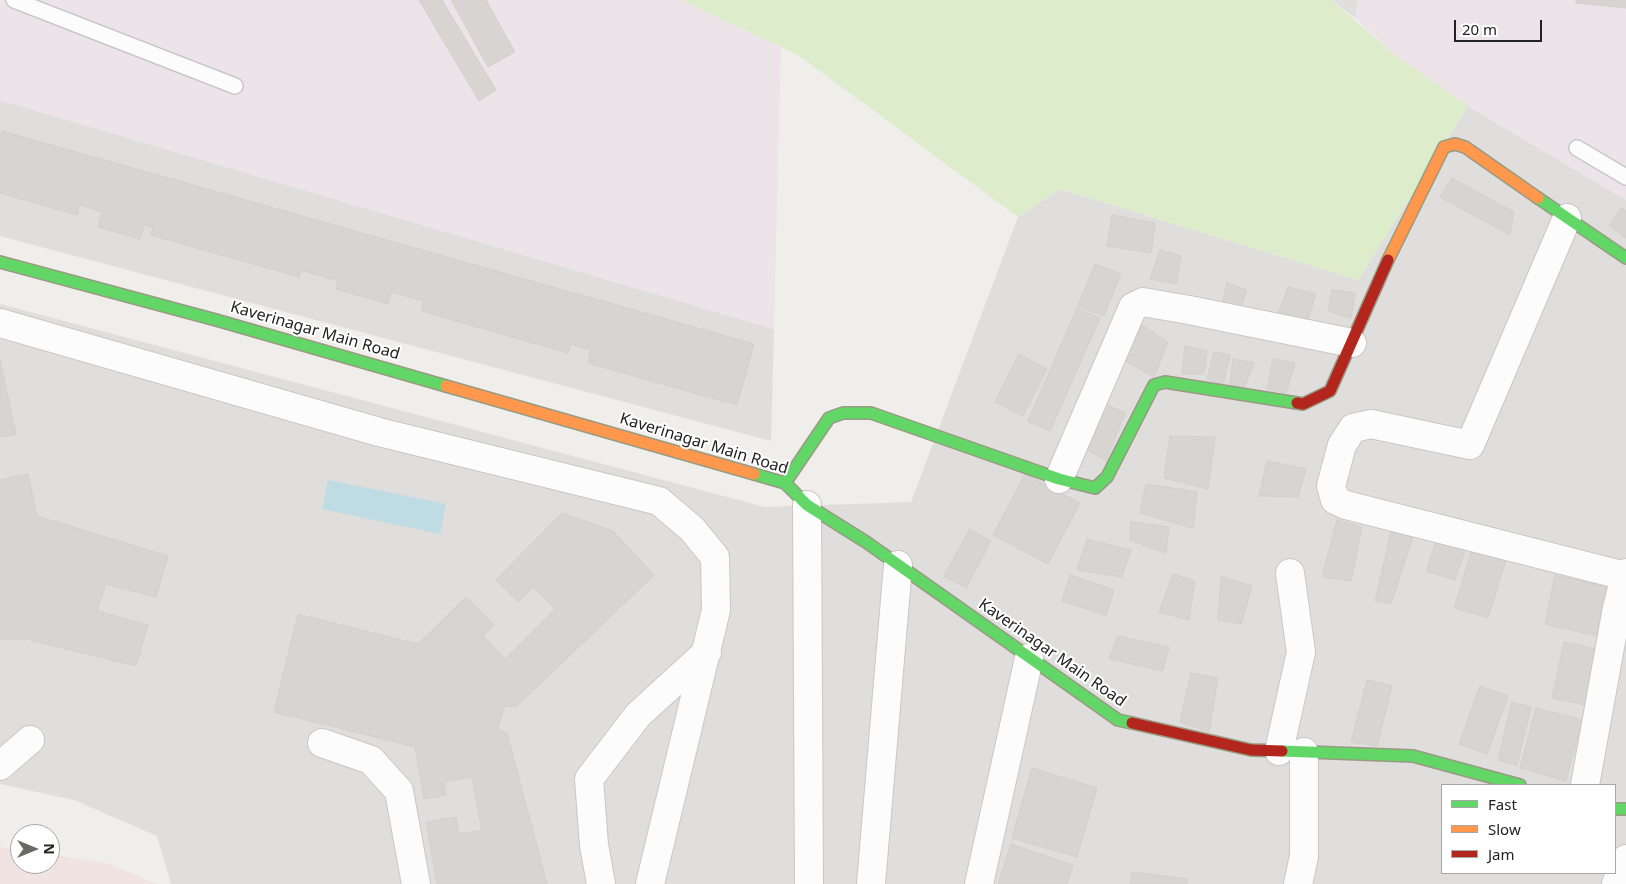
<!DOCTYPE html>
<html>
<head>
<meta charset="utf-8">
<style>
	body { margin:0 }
	#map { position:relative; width:1626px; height:884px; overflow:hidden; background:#f0eeeb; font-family:"Noto Sans",sans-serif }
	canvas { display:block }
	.legend { position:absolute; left:1441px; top:784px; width:175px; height:90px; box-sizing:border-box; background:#fff; border:1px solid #a7a7a7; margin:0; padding:6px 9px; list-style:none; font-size:15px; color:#222 }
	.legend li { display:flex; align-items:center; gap:10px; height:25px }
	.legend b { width:25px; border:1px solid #a7a7a7 }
	.north { position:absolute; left:10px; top:824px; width:50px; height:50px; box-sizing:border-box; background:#fff; border:1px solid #a7a7a7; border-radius:50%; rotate:90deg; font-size:14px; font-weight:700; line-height:20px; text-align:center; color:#222 }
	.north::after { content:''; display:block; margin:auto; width:18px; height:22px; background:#6a6968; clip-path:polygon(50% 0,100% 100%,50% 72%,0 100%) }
	.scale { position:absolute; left:1454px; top:20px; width:88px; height:22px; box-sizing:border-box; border:2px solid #222; border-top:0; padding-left:6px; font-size:15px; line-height:18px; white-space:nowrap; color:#222; -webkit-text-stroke:4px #fff; paint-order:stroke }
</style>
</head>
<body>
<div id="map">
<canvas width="1626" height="884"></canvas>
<ul class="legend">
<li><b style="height:6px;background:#63d668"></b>Fast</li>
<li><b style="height:6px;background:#ff974d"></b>Slow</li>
<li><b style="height:6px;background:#b3261e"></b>Jam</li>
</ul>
<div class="north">N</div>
<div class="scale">20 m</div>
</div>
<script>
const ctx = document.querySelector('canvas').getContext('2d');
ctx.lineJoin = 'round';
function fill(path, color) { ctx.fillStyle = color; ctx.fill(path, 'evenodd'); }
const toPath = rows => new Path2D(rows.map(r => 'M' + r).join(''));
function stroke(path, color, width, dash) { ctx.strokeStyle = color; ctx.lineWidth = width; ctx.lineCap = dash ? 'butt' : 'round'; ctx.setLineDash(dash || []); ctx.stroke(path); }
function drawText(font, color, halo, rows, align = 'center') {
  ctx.font = font + ' "Noto Sans",sans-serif'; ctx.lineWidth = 4; ctx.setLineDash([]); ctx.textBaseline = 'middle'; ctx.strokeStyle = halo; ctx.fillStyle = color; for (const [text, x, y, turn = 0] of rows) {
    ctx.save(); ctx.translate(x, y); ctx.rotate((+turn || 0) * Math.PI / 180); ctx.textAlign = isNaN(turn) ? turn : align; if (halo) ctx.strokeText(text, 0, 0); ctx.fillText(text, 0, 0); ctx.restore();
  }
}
fill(toPath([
	[0,100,774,329,771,441,0,236],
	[1468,106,1626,200,1626,884,171,884,157,836,74,800,0,784,0,304,765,507,911,502,1018,217,1060,189,1358,280],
	[1442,785,1615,785,1615,873,1442,873]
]), '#dfdedc');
fill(toPath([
	[0,847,20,850,20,864,50,864,50,854,107,863,157,884,0,884]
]), '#f1e3e1');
fill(toPath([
	[0,0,680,0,781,47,774,329,0,100],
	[1358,0,1626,0,1626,200,1468,106,1395,55,1355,18]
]), '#ede4e9');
fill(toPath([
	[680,0,1331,0,1395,55,1468,106,1358,280,1060,189,1018,217,798,55]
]), '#ddeccb');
fill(toPath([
	[1331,0,1358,0,1355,18]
]), '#e0dfde');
fill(toPath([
	[328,480,446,504,440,534,322,509]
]), '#bfdbe3');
const building = toPath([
	[419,0,442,0,496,90,479,101,419,0],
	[451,0,486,0,515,52,488,67,451,0],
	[1576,0,1626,0,1626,8,1576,3,1576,0],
	[2,131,754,344,737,405,588,363,591,350,571,344,568,353,421,311,424,301,391,292,388,304,336,289,338,281,301,270,299,277,151,235,153,227,144,225,140,239,98,227,102,212,80,205,77,215,0,193,0,138,2,131],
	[1452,178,1514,212,1510,235,1440,197,1452,178],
	[1621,208,1626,211,1626,238,1609,226,1621,208],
	[1112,215,1155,223,1151,253,1107,246,1112,215],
	[1160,250,1181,256,1176,284,1150,279,1160,250],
	[1095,264,1121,274,1104,316,1078,306,1095,264],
	[1227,283,1247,290,1241,307,1223,301,1227,283],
	[1288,287,1316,294,1307,322,1278,314,1288,287],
	[1332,290,1355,293,1351,318,1328,311,1332,290],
	[1077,308,1100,318,1050,431,1028,421,1077,308],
	[1140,324,1168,342,1154,377,1120,358,1140,324],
	[1185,346,1207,351,1204,374,1182,374,1185,346],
	[1214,352,1230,355,1223,385,1207,379,1214,352],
	[1019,354,1047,369,1023,416,995,402,1019,354],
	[1233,359,1254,363,1244,388,1230,384,1233,359],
	[1273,359,1295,363,1286,393,1267,389,1273,359],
	[0,360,16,434,0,437,0,360],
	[1099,401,1125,413,1106,461,1079,445,1099,401],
	[1170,436,1215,437,1208,489,1164,478,1170,436],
	[1267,461,1306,469,1298,497,1259,496,1267,461],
	[28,474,37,516,168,556,156,597,106,584,97,611,148,625,136,666,26,639,0,639,0,480,28,474],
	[1025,474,1080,503,1048,564,993,535,1025,474],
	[1146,484,1197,492,1193,528,1140,513,1146,484],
	[562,513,613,531,654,575,516,707,505,706,497,729,507,733,547,884,437,884,426,822,456,817,459,834,482,830,472,777,444,782,446,795,424,799,415,747,274,712,298,614,418,644,466,597,494,625,483,636,505,659,555,609,533,587,518,602,496,580,562,513],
	[1337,520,1362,527,1351,581,1322,577,1337,520],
	[1131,522,1169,527,1166,553,1130,540,1131,522],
	[1392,528,1413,536,1391,604,1375,601,1392,528],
	[970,529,991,541,966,588,944,576,970,529],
	[1437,538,1466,547,1455,580,1426,571,1437,538],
	[1087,539,1131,550,1122,577,1077,570,1087,539],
	[1472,550,1506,560,1488,618,1454,608,1472,550],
	[1173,574,1195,581,1189,620,1159,612,1173,574],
	[1070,575,1114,590,1106,615,1062,601,1070,575],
	[1555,575,1607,587,1597,636,1545,624,1555,575],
	[1221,577,1252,586,1241,624,1218,620,1221,577],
	[1118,636,1169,647,1163,671,1109,659,1118,636],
	[1564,642,1596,649,1585,705,1552,698,1564,642],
	[1191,673,1218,678,1209,732,1180,722,1191,673],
	[1367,680,1392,686,1377,746,1351,742,1367,680],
	[1480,686,1508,696,1487,754,1459,744,1480,686],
	[1512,702,1531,707,1517,765,1498,760,1512,702],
	[1536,708,1582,720,1566,781,1520,768,1536,708],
	[1032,768,1097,788,1077,857,1012,838,1032,768],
	[1011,844,1073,865,1067,884,998,884,1011,844],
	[1132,872,1187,879,1187,884,1130,884,1132,872]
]);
fill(building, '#d7d4d2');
stroke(building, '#d3d0cc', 1);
const lane = toPath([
	[14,0,235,86],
	[1577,148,1626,177]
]);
const street = toPath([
	[1567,218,1470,445,1371,424,1353,428,1342,445,1331,486,1335,500,1346,505,1625,576],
	[0,323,379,432,659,501,692,529,715,557,716,610,650,884],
	[1059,479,1133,307,1143,302,1189,310,1352,343],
	[807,505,809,884],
	[322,743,371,760,399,791,416,884],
	[1279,751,1301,652,1290,573],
	[0,766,30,740],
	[1585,785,1617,608,1626,573],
	[601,884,594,845,589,779,638,715,707,652],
	[871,884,898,565],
	[979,884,1029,658],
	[1298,884,1304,856,1304,752],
	[1616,884,1626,859]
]);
const fast = toPath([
	[1538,198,1626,258],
	[0,262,216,320,446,386],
	[754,474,785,483,807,505,866,542,1118,720,1132,723],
	[785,483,829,418,843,413,871,413,1059,479,1095,488,1107,477,1154,385,1165,382,1297,403],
	[1282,751,1413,756,1520,785],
	[1615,809,1626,809]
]);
const slow = toPath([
	[1388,260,1444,147,1455,144,1465,147,1538,198],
	[446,386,754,474]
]);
const jam = toPath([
	[1297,403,1303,404,1330,391,1388,260],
	[1132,723,1251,750,1282,751]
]);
stroke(lane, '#c9c8c7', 18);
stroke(street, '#c9c8c7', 30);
stroke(fast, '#999a82', 14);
stroke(slow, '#999a82', 14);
stroke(jam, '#999a82', 14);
stroke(lane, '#fdfcfc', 15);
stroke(street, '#fdfcfc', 28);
stroke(fast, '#63d668', 11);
stroke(slow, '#ff974d', 11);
stroke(jam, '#b3261e', 11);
drawText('16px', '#222', '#fff', [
	["Kaverinagar Main Road",315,331,16],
	["Kaverinagar Main Road",704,444,17],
	["Kaverinagar Main Road",1052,653,35]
]);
</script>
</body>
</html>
